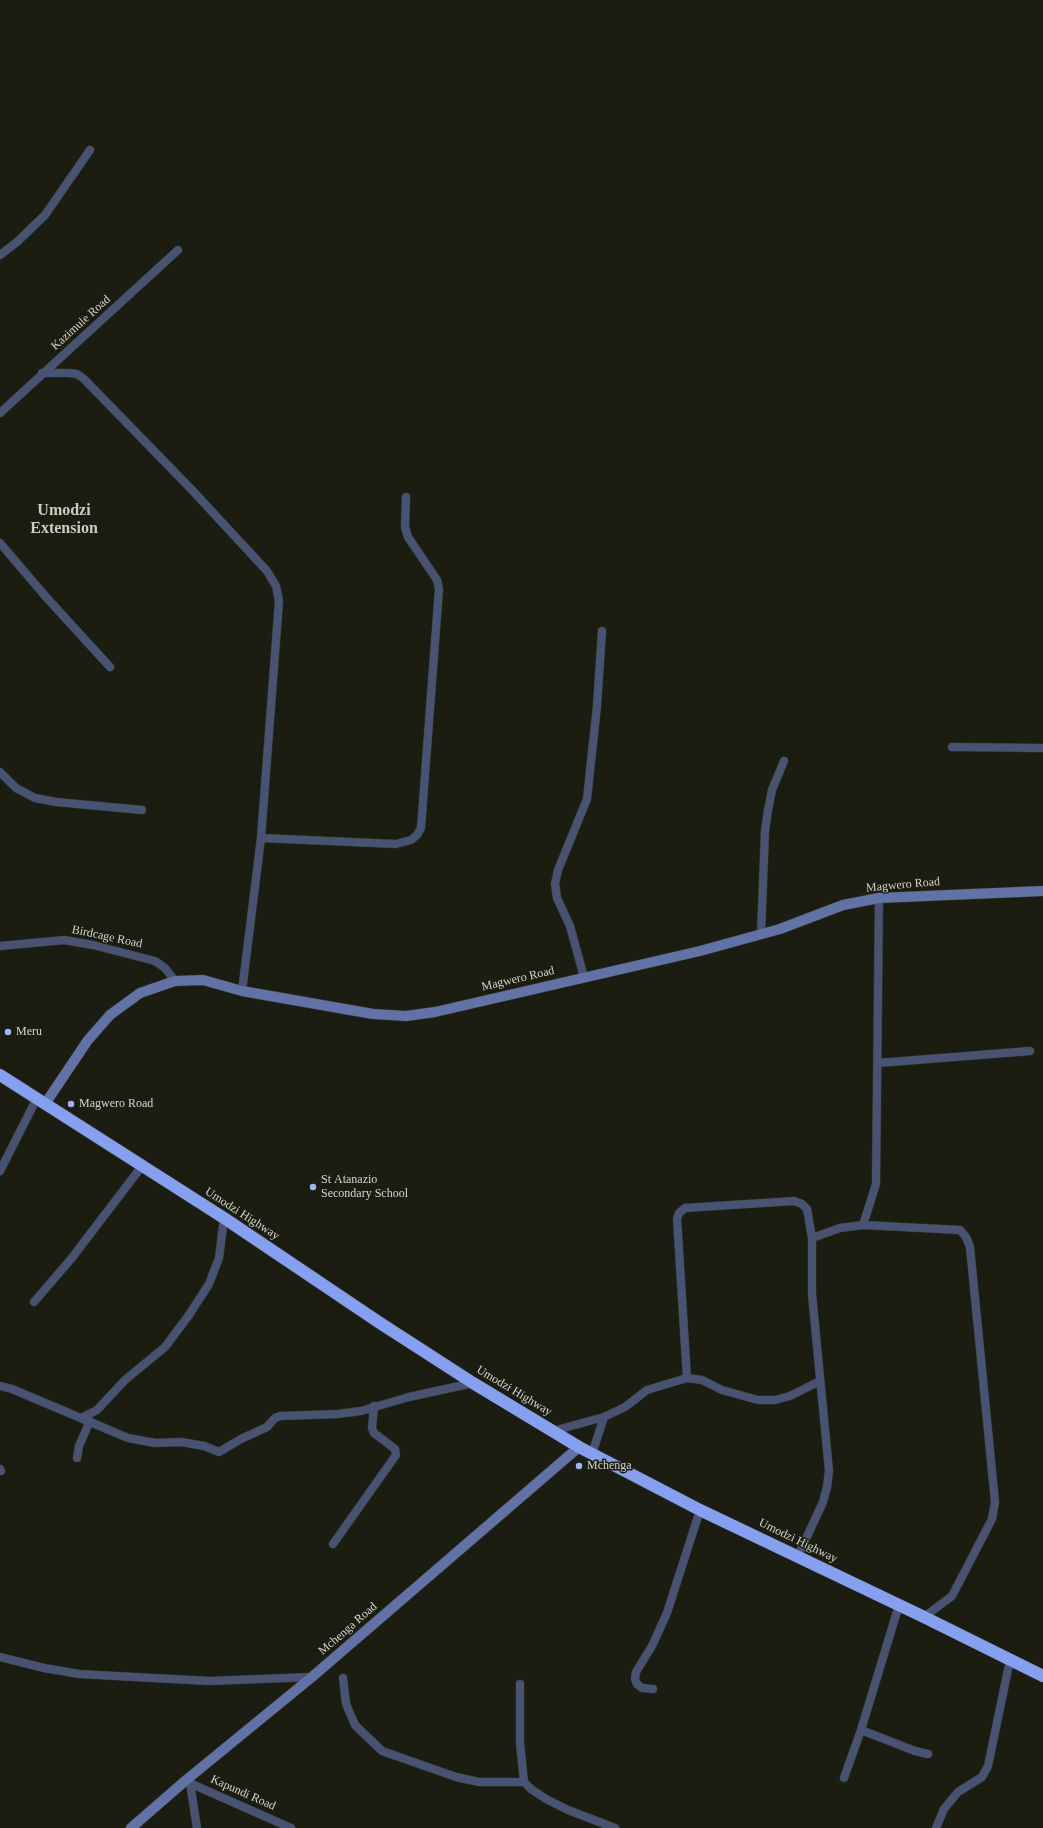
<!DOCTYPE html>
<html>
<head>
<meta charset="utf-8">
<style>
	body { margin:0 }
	canvas { display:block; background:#1b1d10 }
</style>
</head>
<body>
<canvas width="1043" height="1828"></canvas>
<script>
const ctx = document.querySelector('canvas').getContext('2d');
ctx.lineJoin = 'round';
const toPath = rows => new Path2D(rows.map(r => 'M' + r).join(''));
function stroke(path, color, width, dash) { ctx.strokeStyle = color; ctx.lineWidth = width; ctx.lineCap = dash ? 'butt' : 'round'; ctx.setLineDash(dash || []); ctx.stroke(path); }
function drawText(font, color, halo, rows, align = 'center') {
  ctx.font = font + ' Georgia,serif'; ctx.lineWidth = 3; ctx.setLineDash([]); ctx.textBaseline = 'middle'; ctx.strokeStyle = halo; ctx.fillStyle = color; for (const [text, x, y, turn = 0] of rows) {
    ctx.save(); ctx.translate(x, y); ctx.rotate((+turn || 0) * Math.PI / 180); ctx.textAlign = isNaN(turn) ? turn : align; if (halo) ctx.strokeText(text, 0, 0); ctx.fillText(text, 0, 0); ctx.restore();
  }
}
const street = toPath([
	[0,255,17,242,45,215,90,150],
	[42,373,69,373,77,374,83,378,192,490,267,571,276,586,279,601,261,838,242,991],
	[0,413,178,250],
	[0,543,46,597,110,667],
	[952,747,1043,748],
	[0,772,16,788,35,798,56,802,142,810],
	[261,838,396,844,411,840,417,835,421,828,439,589,437,580,408,537,405,527,406,497],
	[761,934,765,831,768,810,772,790,784,761],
	[0,946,64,940,93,945,155,961,165,968,175,981],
	[584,977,570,926,557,898,555,884,558,870,587,799,597,706,602,631],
	[878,1063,1030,1051],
	[0,1171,37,1098],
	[863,1225,960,1230,966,1237,970,1247,995,1502,992,1519,952,1596,924,1617],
	[34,1302,71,1259,142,1166],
	[687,1378,677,1219,679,1213,685,1208,794,1201,802,1204,807,1209,812,1238],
	[0,1386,12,1389,128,1438,155,1443,181,1442,204,1446,219,1452,241,1439,267,1427,275,1418,280,1416,338,1414,361,1411,409,1397,473,1383],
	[81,1418,97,1410,125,1380,165,1347,189,1315,209,1284,219,1258,224,1218],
	[553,1431,604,1417,625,1407,647,1390,687,1378,702,1380,722,1390,758,1400,775,1400,790,1396,820,1381],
	[592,1454,604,1417],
	[77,1458,79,1446,90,1421],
	[0,1469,1,1471],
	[333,1544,396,1455,395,1449,374,1433,372,1428,374,1406],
	[798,1556,823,1502,827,1487,829,1471,812,1294,812,1238,840,1228,863,1225,876,1184,879,898],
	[0,1657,44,1668,79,1674,209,1681,312,1677],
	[343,1678,346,1704,355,1725,382,1751,456,1777,479,1782,524,1782],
	[520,1684,520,1743,524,1782,531,1789,546,1799,568,1810,615,1828],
	[653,1689,642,1688,637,1684,635,1679,636,1672,652,1646,667,1613,700,1510],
	[861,1730,915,1751,928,1754],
	[844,1778,861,1730,899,1605],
	[185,1781,291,1828],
	[190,1783,197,1828],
	[936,1828,944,1809,958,1792,982,1777,988,1766,1010,1660]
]);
const secondary = toPath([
	[45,1104,88,1040,110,1015,140,993,175,981,203,980,242,991,373,1014,406,1016,435,1012,700,951,780,929,843,905,879,898,1043,891],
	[131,1828,185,1781,312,1677,579,1447]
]);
const highway = toPath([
	[0,1075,224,1218,380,1323,473,1383,579,1447,700,1510,924,1617,1043,1676]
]);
stroke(street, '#35372a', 9);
stroke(secondary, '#35372a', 11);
stroke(highway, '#35372a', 13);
stroke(street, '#485373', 8);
stroke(secondary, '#6172a6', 10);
stroke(highway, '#86a0f1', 12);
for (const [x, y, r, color] of [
	[8,1032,4,"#9cb4fd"],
	[71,1104,4,"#9cb4fd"],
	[313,1187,4,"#9cb4fd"],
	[579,1466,4,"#9cb4fd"]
]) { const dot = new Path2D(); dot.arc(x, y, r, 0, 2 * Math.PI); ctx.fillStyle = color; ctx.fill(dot); stroke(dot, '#1b1d10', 1.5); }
drawText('12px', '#d4d6cd', '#1b1d10', [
	["Kazimule Road",81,323,-42],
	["Magwero Road",903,885,-5],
	["Birdcage Road",107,937,12],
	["Magwero Road",518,979,-13],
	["Umodzi Highway",242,1214,33],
	["Umodzi Highway",514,1391,31],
	["Umodzi Highway",798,1541,26],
	["Mchenga Road",348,1629,-41],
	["Kapundi Road",243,1793,24]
]);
drawText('12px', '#d4d6cd', '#1b1d10', [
	["Meru",16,1032],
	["Magwero Road",79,1104],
	["St Atanazio",321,1180],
	["Secondary School",321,1194],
	["Mchenga",587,1466]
], 'left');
drawText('bold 16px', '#cacdbc', '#1b1d10', [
	["Umodzi",64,511],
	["Extension",64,529]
]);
</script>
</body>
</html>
